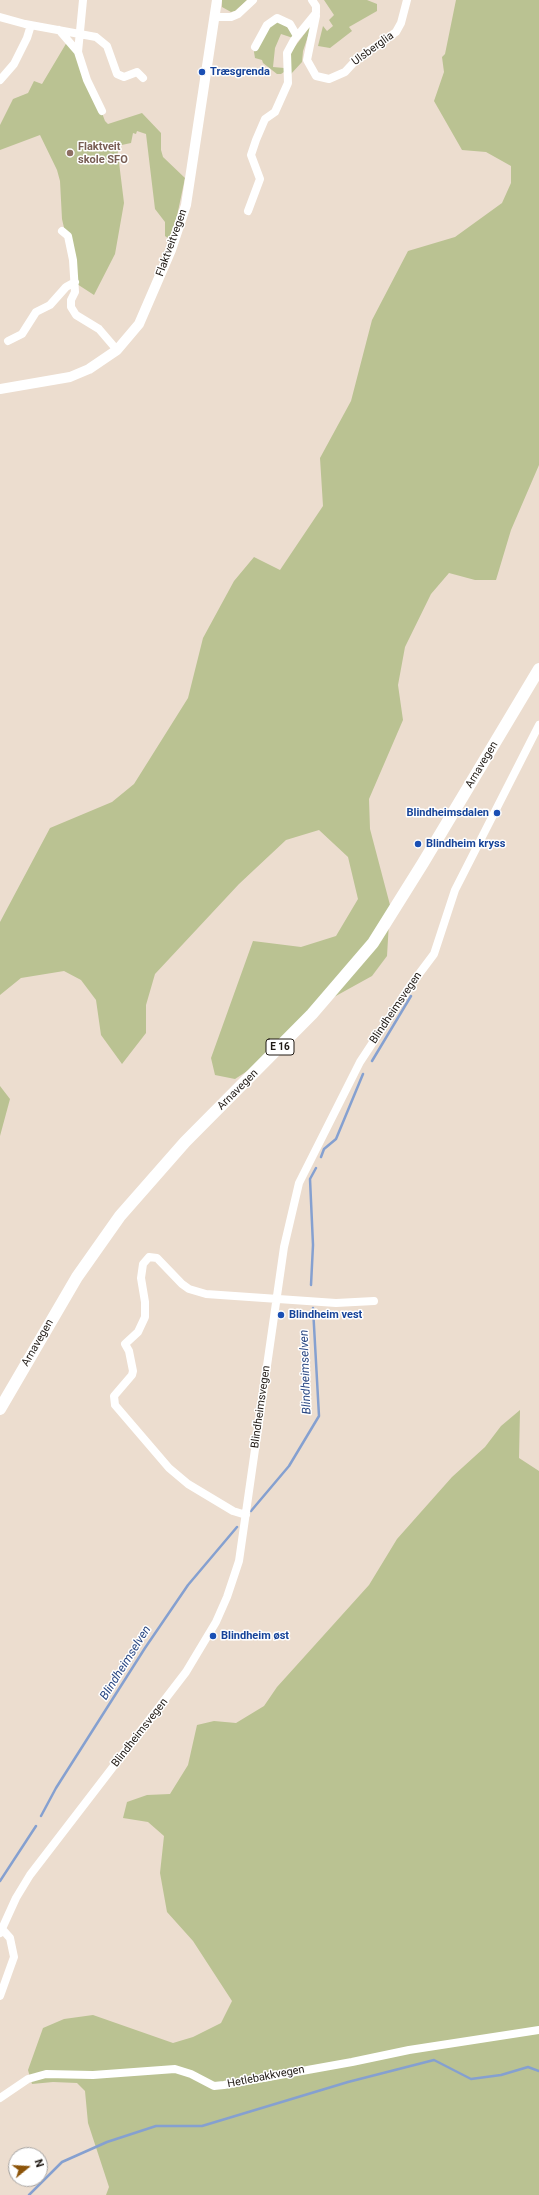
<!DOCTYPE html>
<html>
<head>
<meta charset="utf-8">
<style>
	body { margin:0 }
	#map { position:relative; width:539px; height:2195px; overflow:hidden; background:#ecddcf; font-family:Roboto,sans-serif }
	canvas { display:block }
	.north { position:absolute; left:8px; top:2147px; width:40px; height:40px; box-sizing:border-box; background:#fff; border:1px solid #a6a3a1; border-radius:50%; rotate:72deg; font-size:11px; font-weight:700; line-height:16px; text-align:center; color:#201a15 }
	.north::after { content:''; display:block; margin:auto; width:14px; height:18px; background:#8c5409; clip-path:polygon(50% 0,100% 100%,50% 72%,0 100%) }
</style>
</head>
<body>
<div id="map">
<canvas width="539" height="2195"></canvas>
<div class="north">N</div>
</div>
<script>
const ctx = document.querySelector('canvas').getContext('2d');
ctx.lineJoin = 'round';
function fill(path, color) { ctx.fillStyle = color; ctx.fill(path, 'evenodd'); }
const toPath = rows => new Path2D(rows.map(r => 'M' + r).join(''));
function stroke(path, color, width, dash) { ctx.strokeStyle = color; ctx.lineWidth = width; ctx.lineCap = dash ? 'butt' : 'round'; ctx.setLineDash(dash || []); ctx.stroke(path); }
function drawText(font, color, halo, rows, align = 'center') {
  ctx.font = font + ' Roboto,sans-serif'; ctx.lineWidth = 3; ctx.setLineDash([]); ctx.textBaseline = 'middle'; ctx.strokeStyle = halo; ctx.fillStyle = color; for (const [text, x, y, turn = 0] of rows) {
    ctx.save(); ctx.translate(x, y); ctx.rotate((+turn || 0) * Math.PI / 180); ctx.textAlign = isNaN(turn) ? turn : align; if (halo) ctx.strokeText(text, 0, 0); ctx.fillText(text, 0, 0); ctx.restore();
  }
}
fill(toPath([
	[222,0,247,0,235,11,231,12,222,7],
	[324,0,367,0,377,4,377,11,349,27,352,31,330,48,318,46,323,26,327,31,333,26,329,20,334,15],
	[456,0,539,0,539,465,511,530,496,580,475,580,449,573,431,594,405,647,398,685,403,720,369,799,370,829,390,905,387,956,372,976,334,997,255,1066,235,1079,215,1075,211,1058,253,941,301,947,336,936,358,899,348,857,319,830,286,840,239,884,155,974,146,1005,146,1033,122,1064,101,1035,96,1000,81,980,64,971,21,978,0,995,0,922,50,828,112,802,134,784,188,698,203,638,234,581,254,557,280,570,323,506,320,458,351,401,372,320,408,251,455,237,502,203,511,183,511,166,486,152,462,150,434,101,444,72,442,57,445,54],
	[275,21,282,22,291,31,293,38,281,34,275,48,273,67,284,68,284,72,281,74,277,74,263,63,262,60,255,58,254,52,264,33],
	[312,24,303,51,302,62,291,74,290,53],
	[67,42,79,53,105,121,108,124,142,113,161,133,161,150,163,157,185,178,177,216,169,239,165,236,165,222,155,209,146,134,137,131,136,134,133,133,131,143,117,146,124,203,115,254,94,295,77,284,62,219,60,181,57,170,40,135,0,150,0,125,13,99,28,93,34,81,42,84],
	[0,1086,10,1099,0,1136],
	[520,1410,519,1458,539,1471,539,2195,106,2195,109,2187,88,2123,85,2091,77,2083,53,2082,32,2084,28,2070,43,2028,64,2019,93,2015,173,2043,193,2037,221,2023,232,2001,193,1941,167,1912,160,1873,164,1836,148,1822,123,1818,127,1802,147,1795,170,1794,188,1765,197,1725,214,1721,236,1723,264,1706,277,1687,369,1585,397,1539,452,1477,485,1447,501,1426]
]), '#bac292');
stroke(toPath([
	[372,1061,411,996],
	[321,1157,324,1149,336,1139,363,1074],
	[311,1285,313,1245,310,1179,316,1168],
	[251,1511,289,1466,319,1416,313,1308],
	[41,1816,56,1788,145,1648,188,1585,237,1527],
	[0,1881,36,1826],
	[29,2195,62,2162,107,2142,156,2126,202,2126,348,2082,434,2060,471,2079,501,2075,528,2067,539,2071]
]), '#85a0d0', 2.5);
stroke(toPath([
	[83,0,78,52,87,80,102,111],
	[316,16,307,60,316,76,329,79,345,72,357,59,396,32,401,23,407,0],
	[0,17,25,24,96,37,107,46,117,74,124,77,137,72,143,78],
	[214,17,231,17,238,14,253,0],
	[59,30,78,52],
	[255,47,267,25,277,18,290,24,297,36],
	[0,80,14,64,27,38,31,25],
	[248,211,260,179,251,155,256,140,265,119,275,112,288,83,287,53,294,40,316,13,316,6,312,0],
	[62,231,68,236,73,260,75,292,71,300,71,307,76,315,99,329,117,350],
	[8,341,22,334,36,312,50,305,66,287,75,282],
	[246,1515,233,1511,188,1484,169,1468,115,1405,114,1396,132,1375,133,1371,129,1351,125,1344,138,1332,145,1317,145,1302,141,1278,143,1264,149,1257,157,1258,182,1284,189,1289,206,1294,336,1303,374,1301],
	[0,1933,16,1898,30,1875,186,1672,216,1622,227,1597,239,1561,284,1247,299,1183,360,1062,410,986,434,954,455,890,539,725],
	[0,1996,14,1957,10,1938,2,1929],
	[0,2098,28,2079,46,2074,93,2075,175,2069,191,2074,214,2086,224,2085,352,2062,409,2050,539,2030]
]), '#fff', 8);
stroke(toPath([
	[0,389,70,377,89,369,117,350,139,324,171,250,186,205,217,0]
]), '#fff', 10);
stroke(toPath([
	[0,1409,77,1277,120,1216,185,1142,312,1014,373,943,423,863,539,669]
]), '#fff', 12);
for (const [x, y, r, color] of [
	[202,72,4,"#1a4fb4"],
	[70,153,4,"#8d6e63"],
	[497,813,4,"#1a4fb4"],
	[418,844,4,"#1a4fb4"],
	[281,1315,4,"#1a4fb4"],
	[213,1636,4,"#1a4fb4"]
]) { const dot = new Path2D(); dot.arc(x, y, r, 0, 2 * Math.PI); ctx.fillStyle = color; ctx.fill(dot); stroke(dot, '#fff', 1.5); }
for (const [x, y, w] of [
	[280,1047,28]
]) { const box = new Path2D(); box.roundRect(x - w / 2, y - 8, w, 16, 3); ctx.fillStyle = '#fff'; ctx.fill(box); stroke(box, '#201a15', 1); }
drawText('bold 10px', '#201a15', null, [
	["E 16",280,1047]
]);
drawText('11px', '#201a15', '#fff', [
	["Ulsberglia",373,49,-36],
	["Flaktveitvegen",172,243,-70],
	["Arnavegen",482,765,-59],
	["Blindheimsvegen",396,1008,-56],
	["Arnavegen",238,1090,-45],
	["Arnavegen",38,1343,-60],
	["Blindheimsvegen",261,1407,-82],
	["Blindheimsvegen",140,1733,-52],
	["Hetlebakkvegen",266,2077,-11]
]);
drawText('bold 11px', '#164399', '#fff', [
	["Træsgrenda",210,72],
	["Blindheimsdalen",489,813,"right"],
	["Blindheim kryss",426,844],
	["Blindheim vest",289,1315],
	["Blindheim øst",221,1636]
], 'left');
drawText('bold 11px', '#785e54', '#fff', [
	["Flaktveit",78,147],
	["skole SFO",78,160]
], 'left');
drawText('italic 12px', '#294783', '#fff', [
	["Blindheimselven",306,1372,-92],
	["Blindheimselven",126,1663,-58]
]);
</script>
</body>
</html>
